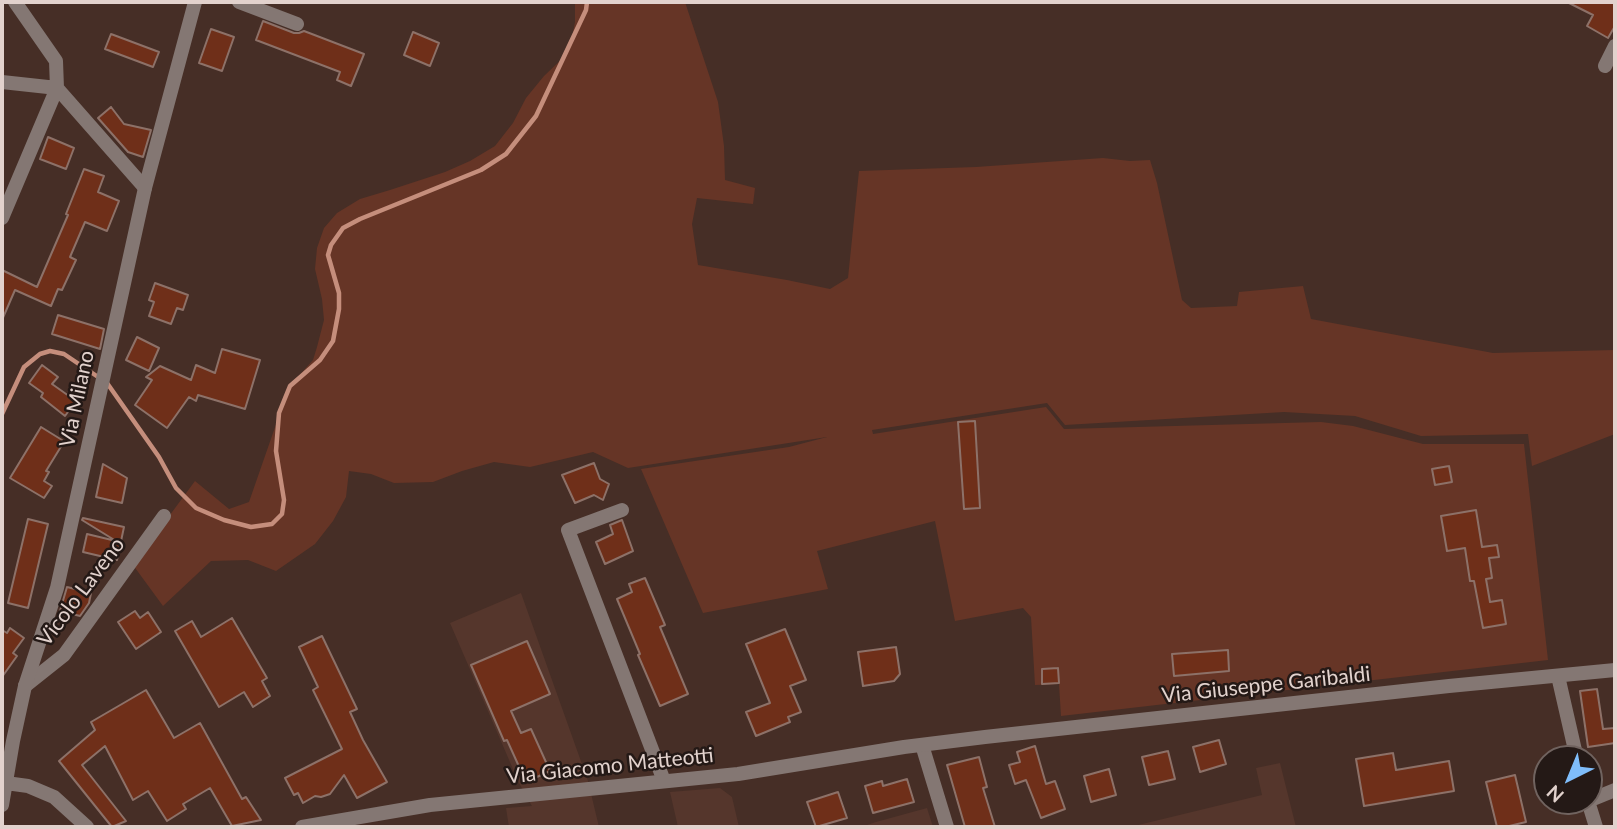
<!DOCTYPE html>
<html>
<head>
<meta charset="utf-8">
<style>
	body { margin:0 }
	#map { position:relative; width:1617px; height:829px; overflow:hidden; background:#462e26; font-family:Lato,sans-serif }
	canvas { display:block }
	.frame { position:absolute; inset:0; border:4px solid #e2d2cd; pointer-events:none }
	.north { position:absolute; left:1533px; top:745px; width:70px; height:70px; box-sizing:border-box; background:#241916; border:2px solid #70635f; border-radius:50%; rotate:223deg; font-size:19px; font-weight:700; line-height:28px; text-align:center; color:#e2d2cd }
	.north::after { content:''; display:block; margin:auto; width:24px; height:32px; background:#7fbdfa; clip-path:polygon(50% 0,100% 100%,50% 72%,0 100%) }
</style>
</head>
<body>
<div id="map">
<canvas width="1617" height="829"></canvas>
<div class="frame"></div>
<div class="north">N</div>
</div>
<script>
const ctx = document.querySelector('canvas').getContext('2d');
ctx.lineJoin = 'round';
function fill(path, color) { ctx.fillStyle = color; ctx.fill(path, 'evenodd'); }
const toPath = rows => new Path2D(rows.map(r => 'M' + r).join(''));
function stroke(path, color, width, dash) { ctx.strokeStyle = color; ctx.lineWidth = width; ctx.lineCap = dash ? 'butt' : 'round'; ctx.setLineDash(dash || []); ctx.stroke(path); }
function drawText(font, color, halo, rows, align = 'center') {
  ctx.font = font + ' Lato,sans-serif'; ctx.lineWidth = 5; ctx.setLineDash([]); ctx.textBaseline = 'middle'; ctx.strokeStyle = halo; ctx.fillStyle = color; for (const [text, x, y, turn = 0] of rows) {
    ctx.save(); ctx.translate(x, y); ctx.rotate((+turn || 0) * Math.PI / 180); ctx.textAlign = isNaN(turn) ? turn : align; if (halo) ctx.strokeText(text, 0, 0); ctx.fillText(text, 0, 0); ctx.restore();
  }
}
fill(toPath([
	[521,593,588,781,599,827,509,827,506,808,532,806,519,783,450,623],
	[1280,763,1296,827,1130,827,1262,795,1256,768],
	[720,788,732,797,739,827,678,827,670,792],
	[927,808,933,827,861,827,876,822]
]), '#55362c');
fill(toPath([
	[575,2,685,2,718,102,724,146,725,180,755,188,753,204,697,198,692,224,698,265,787,280,830,289,848,278,859,171,976,167,1103,158,1130,161,1150,160,1157,183,1182,300,1191,308,1237,306,1239,292,1303,286,1311,319,1493,353,1615,350,1615,434,1532,466,1528,434,1421,436,1355,416,1284,412,1065,425,1047,403,872,430,873,434,1046,407,1064,429,1321,422,1353,426,1423,444,1524,444,1548,660,1061,716,1059,684,1035,685,1031,617,1023,608,955,621,935,521,817,551,828,589,703,613,641,469,789,447,827,437,628,468,593,452,530,467,494,462,462,471,433,482,394,483,371,474,349,471,346,497,333,521,315,544,276,571,248,560,211,561,163,606,133,565,195,481,229,509,249,502,289,387,313,360,317,347,324,320,322,299,315,269,317,248,324,228,337,213,360,199,390,190,445,172,470,161,495,146,513,123,526,98,544,76,565,56,571,43,575,22]
]), '#663526');
stroke(toPath([
	[2,414,24,367,40,354,50,351,64,354,107,383,159,457,176,488,196,508,224,520,251,527,272,524,282,514,284,500,276,451,279,413,290,386,320,360,333,341,339,309,339,293,328,255,331,245,343,228,360,219,481,170,506,154,536,116,586,10,587,2]
]), '#c58e7c', 4.5);
const building = toPath([
	[1567,2,1615,2,1615,26,1608,38,1587,26,1593,15,1567,2],
	[263,21,294,33,299,33,304,31,364,54,351,86,337,80,340,72,256,40,263,21],
	[211,29,234,37,222,71,199,63,211,29],
	[413,32,439,43,430,66,404,55,413,32],
	[111,34,159,52,153,67,105,49,111,34],
	[111,107,124,124,151,130,143,157,128,152,98,118,111,107],
	[48,137,74,148,66,169,40,159,48,137],
	[84,169,104,176,98,192,119,201,107,231,85,222,70,257,76,260,62,290,58,289,51,306,15,290,2,320,2,270,37,287,68,215,66,214,84,169],
	[155,283,188,295,183,310,177,308,171,324,149,316,154,302,149,300,155,283],
	[58,315,104,329,100,349,52,334,58,315],
	[137,337,159,348,149,371,126,360,137,337],
	[222,349,260,360,245,409,198,395,196,401,189,397,167,428,135,405,152,380,146,377,160,366,191,380,196,365,215,373,222,349],
	[42,365,58,377,52,384,76,401,65,416,41,397,43,393,29,383,42,365],
	[975,421,980,508,964,509,958,422,975,421],
	[41,427,62,440,62,445,46,471,49,472,44,481,52,486,44,498,10,478,41,427],
	[594,463,600,479,609,484,603,500,594,495,575,503,562,475,594,463],
	[103,464,127,478,122,503,96,497,103,464],
	[1449,466,1452,482,1435,485,1432,469,1449,466],
	[1476,510,1482,547,1497,545,1499,557,1489,558,1492,578,1486,579,1490,602,1502,600,1506,624,1483,628,1474,581,1470,581,1465,548,1447,551,1441,516,1476,510],
	[83,518,124,527,117,560,83,552,87,534,116,541,82,520,83,518],
	[28,519,48,524,28,608,8,603,28,519],
	[622,520,633,551,605,564,596,542,613,534,610,525,622,520],
	[645,578,665,625,660,627,688,694,660,706,638,655,640,654,617,599,632,592,629,584,645,578],
	[67,587,91,593,89,603,80,616,60,611,67,587],
	[135,611,140,618,148,612,161,632,136,649,118,622,135,611],
	[232,618,267,678,262,681,270,696,253,707,244,692,219,707,175,631,192,621,201,637,232,618],
	[10,628,24,638,13,653,17,656,2,677,2,630,7,633,10,628],
	[785,629,806,680,790,686,801,712,788,717,790,722,756,736,746,712,770,703,746,644,785,629],
	[322,636,357,709,350,712,363,740,387,782,357,798,344,775,330,794,321,797,315,796,303,803,298,793,294,795,285,778,342,749,313,690,318,687,299,647,322,636],
	[527,641,550,694,511,711,521,733,531,729,550,771,526,782,507,740,504,741,471,665,527,641],
	[896,647,900,674,894,681,863,686,858,652,896,647],
	[1228,650,1229,671,1174,676,1172,654,1228,650],
	[1058,668,1059,683,1042,684,1042,669,1058,668],
	[1597,689,1603,729,1615,728,1615,743,1588,747,1580,691,1597,689],
	[146,690,174,738,200,723,242,799,246,797,261,820,232,826,210,788,183,804,186,809,167,821,148,791,133,800,105,746,82,765,126,821,112,827,59,761,95,730,91,722,146,690],
	[1219,740,1226,764,1200,772,1193,747,1219,740],
	[1035,746,1046,784,1055,781,1065,809,1041,818,1026,780,1015,784,1009,765,1020,762,1017,752,1035,746],
	[1168,751,1175,779,1149,785,1142,757,1168,751],
	[1393,753,1396,770,1449,761,1454,791,1364,806,1356,759,1393,753],
	[979,757,987,787,983,788,995,827,965,827,947,765,979,757],
	[1109,769,1116,795,1091,802,1084,776,1109,769],
	[1515,775,1526,822,1505,827,1497,827,1486,782,1515,775],
	[907,779,914,802,873,813,865,786,882,781,883,786,907,779],
	[838,792,847,818,816,827,807,802,838,792]
]);
fill(building, '#6f2f19');
stroke(building, '#8d7168', 2);
stroke(toPath([
	[239,2,297,24],
	[1605,66,1615,46],
	[2,82,57,88],
	[57,88,145,188],
	[2,218,57,88,56,61,15,2],
	[622,510,568,530,664,781],
	[1558,676,1577,759],
	[25,686,64,655,164,516],
	[922,745,947,827],
	[1588,801,1615,790],
	[1588,801,1596,827]
]), '#847773', 14);
stroke(toPath([
	[6,783,28,786,54,797,87,827],
	[2,805,13,741,25,686,57,588,145,188,195,2],
	[302,827,430,805,738,774,904,747,985,737,1449,686,1615,670]
]), '#847773', 14);
drawText('21px', '#e2d2cd', '#241916', [
	["Via Milano",77,399,-78],
	["Vicolo Laveno",81,592,-53],
	["Via Giuseppe Garibaldi",1266,685,-6],
	["Via Giacomo Matteotti",610,766,-6]
]);
</script>
</body>
</html>
